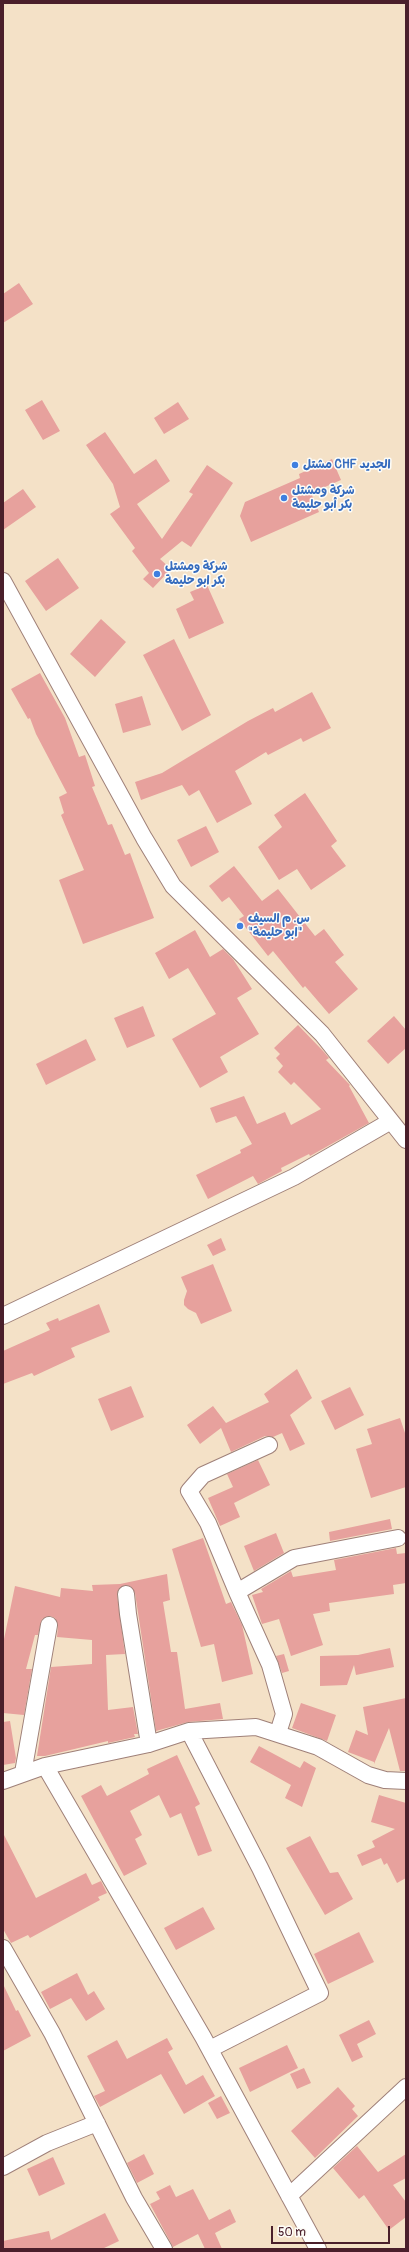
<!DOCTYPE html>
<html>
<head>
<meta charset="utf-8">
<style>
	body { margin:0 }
	#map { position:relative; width:409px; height:2252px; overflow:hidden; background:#f4e1c7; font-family:Pangolin,sans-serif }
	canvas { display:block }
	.frame { position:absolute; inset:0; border:4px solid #4a1f2b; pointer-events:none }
	.scale { position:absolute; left:271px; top:2226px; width:119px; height:18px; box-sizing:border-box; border:2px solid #4a1f2b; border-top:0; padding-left:5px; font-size:12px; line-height:14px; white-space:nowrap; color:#4a1f2b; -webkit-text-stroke:3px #fdfcf7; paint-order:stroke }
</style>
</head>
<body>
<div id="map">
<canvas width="409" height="2252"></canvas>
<div class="frame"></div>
<div class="scale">50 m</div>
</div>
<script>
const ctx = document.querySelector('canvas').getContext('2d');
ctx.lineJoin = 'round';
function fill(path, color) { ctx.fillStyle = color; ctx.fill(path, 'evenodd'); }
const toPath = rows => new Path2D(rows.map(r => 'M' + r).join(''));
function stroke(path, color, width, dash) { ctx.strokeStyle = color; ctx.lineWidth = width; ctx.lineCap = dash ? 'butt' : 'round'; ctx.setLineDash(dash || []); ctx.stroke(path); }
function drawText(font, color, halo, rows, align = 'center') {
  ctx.font = font + ' Pangolin,"Playpen Sans Arabic",sans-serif'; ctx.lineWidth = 3; ctx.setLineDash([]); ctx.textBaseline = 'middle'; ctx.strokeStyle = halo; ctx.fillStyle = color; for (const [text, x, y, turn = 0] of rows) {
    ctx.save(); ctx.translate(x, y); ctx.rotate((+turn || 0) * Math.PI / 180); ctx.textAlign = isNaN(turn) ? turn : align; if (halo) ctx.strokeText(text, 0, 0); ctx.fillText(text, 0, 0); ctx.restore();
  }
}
fill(toPath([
	[19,283,33,304,3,323,3,294],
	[42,400,60,431,43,440,25,410],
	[178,402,189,419,164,434,154,418],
	[105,432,134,474,156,459,170,481,137,504,162,539,193,494,189,492,207,465,233,483,191,547,182,541,160,559,171,569,153,588,143,579,149,573,132,551,135,548,110,514,120,507,113,484,86,445],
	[332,459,341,480,311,493,319,512,251,542,240,516,245,502,300,478,299,474],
	[23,489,36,507,3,530,3,503],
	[58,558,79,588,46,611,25,581],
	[207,585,224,623,189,639,176,609,194,600,190,592],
	[101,619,126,642,95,677,70,654],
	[174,639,211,715,182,731,143,655],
	[40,673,65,718,79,757,85,755,95,786,92,787,108,825,112,824,125,855,130,853,154,918,83,944,59,880,84,870,61,815,64,813,59,797,67,793,36,734,30,718,28,719,11,689],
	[312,692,331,728,303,742,301,738,268,755,266,752,235,771,252,804,217,823,199,790,189,796,182,785,141,800,135,782,162,773,248,721,273,708,275,712],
	[142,696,151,725,123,733,115,704],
	[305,793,337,841,331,846,346,866,311,890,297,869,279,880,258,847,282,827,274,815],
	[206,826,219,852,191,867,177,840],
	[234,866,262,901,278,889,315,936,324,929,344,955,335,962,358,989,329,1014,305,986,303,988,273,951,268,956,239,919,244,916,229,897,222,902,209,886],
	[195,930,210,957,223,949,233,959,252,989,237,998,259,1034,220,1057,228,1072,200,1088,172,1039,216,1014,188,968,169,979,155,953],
	[143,1006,155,1036,127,1048,114,1018],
	[394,1016,406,1030,406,1048,388,1064,367,1041],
	[298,1025,324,1052,329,1058,326,1060,350,1085,349,1086,369,1123,310,1156,309,1154,281,1168,282,1171,258,1184,253,1176,208,1199,196,1175,241,1153,240,1150,252,1144,236,1116,216,1123,210,1108,244,1096,257,1124,285,1112,291,1125,321,1109,294,1082,291,1085,278,1072,283,1066,276,1058,280,1054,274,1048],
	[86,1039,96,1060,46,1085,36,1064],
	[221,1238,226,1250,213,1256,207,1245],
	[213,1264,232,1311,201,1324,196,1313,188,1309,184,1305,184,1300,187,1291,181,1277],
	[99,1304,110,1332,71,1348,75,1357,34,1376,32,1373,3,1384,3,1351,50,1330,46,1323,58,1318,59,1321],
	[297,1369,312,1398,290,1415,305,1444,290,1451,282,1433,273,1437,265,1436,231,1452,221,1428,200,1444,187,1425,213,1406,226,1423,269,1402,264,1394],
	[131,1386,144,1417,111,1431,98,1399],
	[350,1387,364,1415,335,1430,321,1401],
	[400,1418,406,1436,406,1487,371,1498,356,1449,372,1444,367,1429],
	[258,1460,270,1485,234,1503,240,1517,220,1526,208,1498,233,1487,227,1474],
	[390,1519,392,1529,330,1541,329,1532],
	[276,1533,284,1553,254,1571,244,1546],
	[203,1538,226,1604,231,1602,242,1625,253,1674,222,1682,214,1644,201,1647,172,1549],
	[396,1548,397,1554,406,1553,406,1583,393,1585,394,1594,329,1603,330,1611,313,1614,323,1645,291,1656,279,1619,262,1624,252,1595,263,1592,261,1589,291,1571,293,1577,336,1570,334,1560],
	[167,1574,170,1600,163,1602,171,1652,177,1652,185,1709,220,1703,223,1719,188,1722,156,1731,135,1593,130,1586,125,1585,118,1590,117,1595,125,1654,106,1655,108,1710,133,1707,138,1734,134,1734,135,1737,108,1743,108,1741,45,1756,37,1756,51,1667,92,1664,92,1640,57,1637,58,1626,55,1618,50,1616,42,1619,38,1635,35,1635,26,1669,32,1669,24,1715,3,1713,3,1644,15,1586,60,1597,61,1588,93,1591,92,1585,120,1584],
	[390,1648,394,1667,356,1675,354,1665,347,1685,320,1686,320,1656,358,1655],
	[284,1654,289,1671,282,1673,276,1656],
	[406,1698,406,1771,400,1771,389,1728,374,1764,374,1762,348,1752,356,1730,368,1735,363,1707],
	[301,1703,336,1715,327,1741,292,1728],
	[10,1721,16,1758,15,1763,3,1765,3,1722],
	[259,1746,300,1768,304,1761,316,1768,302,1807,285,1798,291,1785,250,1762],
	[177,1755,200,1804,195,1807,212,1851,198,1856,181,1813,170,1818,159,1795,130,1811,142,1835,135,1839,147,1864,124,1876,81,1796,101,1785,107,1796,149,1774,147,1769],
	[379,1795,406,1803,406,1878,397,1883,387,1863,384,1865,381,1858,362,1866,357,1855,375,1847,372,1841,395,1829,371,1822],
	[3,1833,36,1898,86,1873,92,1885,101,1881,107,1893,98,1897,100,1900,30,1938,28,1935,11,1943,3,1929],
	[310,1836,330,1873,338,1872,353,1899,325,1915,286,1848],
	[203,1907,215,1929,176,1950,164,1928],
	[359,1932,374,1962,328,1984,314,1954],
	[77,1973,88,1995,94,1991,105,2009,86,2021,71,1998,50,2009,41,1992],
	[3,1984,16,2011,18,2010,31,2036,3,2051],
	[369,2020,376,2034,357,2044,363,2057,352,2062,339,2035],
	[167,2038,173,2049,168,2052,186,2085,203,2075,215,2096,184,2114,161,2074,100,2107,94,2096,105,2091,87,2056,117,2040,127,2059],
	[287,2045,298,2068,250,2092,239,2068],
	[304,2068,311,2083,297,2089,290,2074],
	[338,2087,355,2106,352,2109,358,2116,315,2158,291,2131],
	[221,2096,230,2113,217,2119,208,2103],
	[357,2146,378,2172,406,2154,406,2178,393,2185,406,2202,406,2217,389,2230,364,2195,359,2199,333,2168],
	[144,2154,154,2174,137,2183,127,2163],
	[53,2157,65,2184,39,2196,27,2169],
	[170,2185,176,2197,193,2189,209,2220,230,2209,236,2222,215,2233,222,2249,205,2249,198,2234,173,2247,150,2204,160,2199,156,2192],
	[105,2213,119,2241,102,2249,3,2249,3,2241,49,2231,51,2240]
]), '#e7a19d');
const minor = toPath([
	[3,581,144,838,173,886,322,1034,406,1140],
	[3,1316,294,1177,391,1121],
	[237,1592,208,1523,189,1491,203,1475,269,1445],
	[126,1594,128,1614,149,1744],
	[189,1731,260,1868,320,1993,210,2049],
	[278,1733,284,1714,270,1665,237,1592,294,1558,398,1538],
	[45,1766,203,2037,318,2249],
	[23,1773,49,1625],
	[3,1781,45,1766,149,1744,189,1731,256,1727,318,1747,368,1775,385,1780,406,1781],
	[3,1948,52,2033,134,2198,164,2249],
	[3,2167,47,2143,97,2123],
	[289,2196,406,2087]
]);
stroke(minor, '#9f8079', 18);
stroke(minor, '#fff', 16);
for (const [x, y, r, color] of [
	[295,465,4,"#3f7fe0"],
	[284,498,4,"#3f7fe0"],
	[157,574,4,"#3f7fe0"],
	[240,926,4,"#3f7fe0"]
]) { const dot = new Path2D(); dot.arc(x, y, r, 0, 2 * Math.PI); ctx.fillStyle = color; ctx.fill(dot); stroke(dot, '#fdfcf7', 1.5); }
drawText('bold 12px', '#366cbe', '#fdfcf7', [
	["مشتل CHF الجديد",303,465],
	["شركة ومشتل",292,491],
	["بكر أبو حليمة",292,505],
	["شركة ومشتل",165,567],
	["بكر ابو حليمة",165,581],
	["س. م السيف",248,919],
	["\"ابو حليمة\"",248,933]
], 'left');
</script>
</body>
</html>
